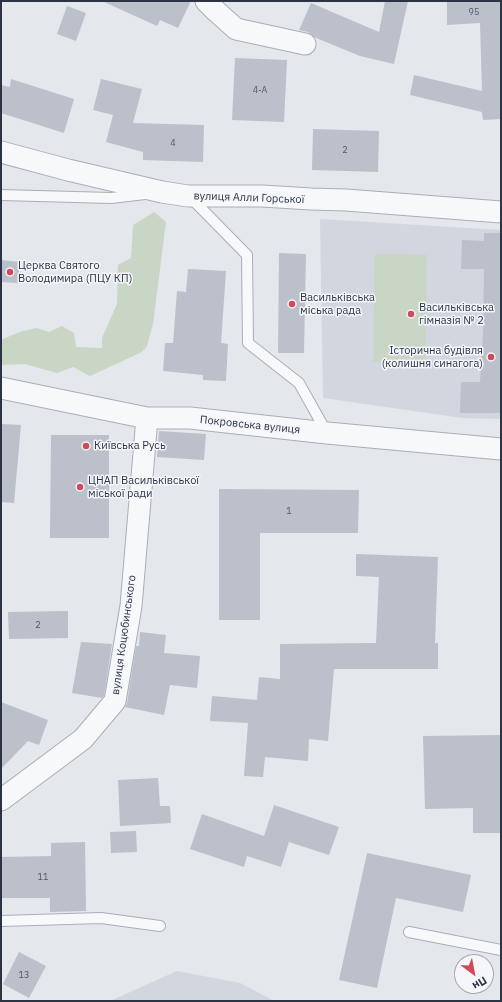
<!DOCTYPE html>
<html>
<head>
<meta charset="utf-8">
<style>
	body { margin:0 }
	#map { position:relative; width:502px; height:1002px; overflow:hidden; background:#e4e7ec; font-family:"IBM Plex Sans",sans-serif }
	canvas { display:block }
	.frame { position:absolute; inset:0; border:2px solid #2b3445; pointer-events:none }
	.north { position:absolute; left:454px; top:954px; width:40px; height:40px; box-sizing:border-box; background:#f4f6f9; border:1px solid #a4a8b1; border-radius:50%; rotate:148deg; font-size:11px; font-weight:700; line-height:16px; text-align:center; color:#2b3445 }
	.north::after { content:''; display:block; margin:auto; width:14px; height:18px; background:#d1495b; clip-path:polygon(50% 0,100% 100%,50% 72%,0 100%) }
</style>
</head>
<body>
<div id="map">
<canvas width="502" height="1002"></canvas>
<div class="frame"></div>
<div class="north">Пн</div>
</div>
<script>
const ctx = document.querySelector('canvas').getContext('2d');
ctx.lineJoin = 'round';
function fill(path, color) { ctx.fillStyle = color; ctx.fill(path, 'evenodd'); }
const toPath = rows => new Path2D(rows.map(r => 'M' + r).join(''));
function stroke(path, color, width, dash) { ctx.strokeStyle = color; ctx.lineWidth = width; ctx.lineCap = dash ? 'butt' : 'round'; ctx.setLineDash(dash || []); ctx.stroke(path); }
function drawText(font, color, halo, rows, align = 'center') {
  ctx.font = font + ' "IBM Plex Sans",sans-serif'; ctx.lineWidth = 3; ctx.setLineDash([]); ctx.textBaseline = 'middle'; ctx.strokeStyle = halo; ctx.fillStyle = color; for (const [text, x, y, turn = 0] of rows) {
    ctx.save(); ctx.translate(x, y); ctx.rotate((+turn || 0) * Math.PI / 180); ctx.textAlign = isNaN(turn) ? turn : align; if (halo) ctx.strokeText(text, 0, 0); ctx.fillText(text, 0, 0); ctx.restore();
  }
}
fill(toPath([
	[320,219,501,230,501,419,462,418,323,398],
	[177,971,240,983,274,1001,110,1001]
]), '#d2d6de');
fill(toPath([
	[154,212,166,222,153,324,147,346,142,352,90,376,73,367,57,373,25,364,1,365,1,340,19,332,36,328,49,332,62,326,74,333,76,347,102,348,102,338,117,304,118,265,131,258,133,225],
	[375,254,427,255,425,363,373,362]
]), '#c9d6c5');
fill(toPath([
	[102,1,191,1,178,28,160,20,157,26],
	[385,1,408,1,394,64,360,56,314,37,308,32,299,30,311,3,379,32],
	[447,1,501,1,501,119,483,120,482,112,410,95,414,75,482,91,480,23,447,25],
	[67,6,86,13,76,41,57,34],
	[235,58,287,60,284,122,232,120],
	[11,79,74,99,64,133,1,113,1,85,10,87],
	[101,79,142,89,133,123,204,125,203,162,143,160,143,152,106,142,113,115,93,110],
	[313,129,379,131,378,172,312,170],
	[484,233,501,233,501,413,460,413,461,382,480,382,483,333,484,269,461,269,462,240,484,241],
	[279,253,306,254,304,353,278,353],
	[1,260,20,262,18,283,1,282],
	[188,269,226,271,221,343,228,344,226,381,203,380,203,375,163,371,165,343,173,343,177,291,186,292],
	[1,424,21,425,14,503,1,502],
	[159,431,206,434,204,460,157,457],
	[51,435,109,435,109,538,50,538],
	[219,489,359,490,358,533,260,533,260,620,219,620],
	[356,554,438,557,435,643,438,643,438,669,334,669,328,741,309,739,308,761,265,757,263,777,244,776,248,723,210,721,212,696,257,700,259,677,280,679,280,644,376,643,379,577,356,576],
	[68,611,68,638,9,639,8,612],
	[140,632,166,635,164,653,200,656,197,688,170,685,164,715,125,707,127,703,136,646,139,646],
	[81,642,112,644,104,696,102,698,72,693],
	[1,702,48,720,39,745,28,741,1,769],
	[501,735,501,833,473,833,473,808,425,809,423,736],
	[158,778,160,806,170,806,171,823,120,826,118,780],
	[274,805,339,827,329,855,289,842,281,867,247,856,244,867,190,849,202,814,264,836],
	[136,831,137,852,111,853,110,832],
	[85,842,86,911,50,912,50,898,1,898,1,857,51,856,51,843],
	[367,853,471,875,463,912,396,898,377,988,339,980],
	[19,952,46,966,29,998,3,984]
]), '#bbc0ca');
const service = toPath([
	[1,195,111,198,145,194],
	[190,197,247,255,248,343,299,383,327,433],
	[1,921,101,918,160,926],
	[409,932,501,950]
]);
const minor = toPath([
	[206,1,216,11,236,29,305,44],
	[1,152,68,170,162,192,188,196,262,196,311,199,346,200,501,212],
	[1,388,147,418,190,418,327,433,501,449],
	[1,800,83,739,115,701,131,606,147,418]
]);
stroke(service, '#a9aeb7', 12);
stroke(minor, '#a9aeb7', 23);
stroke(service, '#f7f8fa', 10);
stroke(minor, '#f7f8fa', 21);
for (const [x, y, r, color] of [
	[10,272,4,"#d1495b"],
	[292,304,4,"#d1495b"],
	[411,314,4,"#d1495b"],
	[491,357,4,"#d1495b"],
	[86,446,4,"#d1495b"],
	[80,487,4,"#d1495b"]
]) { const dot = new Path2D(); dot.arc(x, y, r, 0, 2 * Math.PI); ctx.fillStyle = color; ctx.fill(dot); stroke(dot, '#f4f6f9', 1.5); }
drawText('9px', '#4f5766', null, [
	["95",474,12],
	["4-А",260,90],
	["4",173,143],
	["2",345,150],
	["1",289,511],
	["2",38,625],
	["11",43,877],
	["13",24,975]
]);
drawText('11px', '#2b3445', '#f4f6f9', [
	["вулиця Алли Горської",249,198,2],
	["Покровська вулиця",250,425,6],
	["вулиця Коцюбинського",124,635,-82]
]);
drawText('11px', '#2b3445', '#f4f6f9', [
	["Церква Святого",18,266],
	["Володимира (ПЦУ КП)",18,279],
	["Васильківська",300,298],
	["міська рада",300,311],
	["Васильківська",419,308],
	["гімназія № 2",419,321],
	["Історична будівля",483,351,"right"],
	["(колишня синагога)",483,364,"right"],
	["Київська Русь",94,446],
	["ЦНАП Васильківської",88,481],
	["міської ради",88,494]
], 'left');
</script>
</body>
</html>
